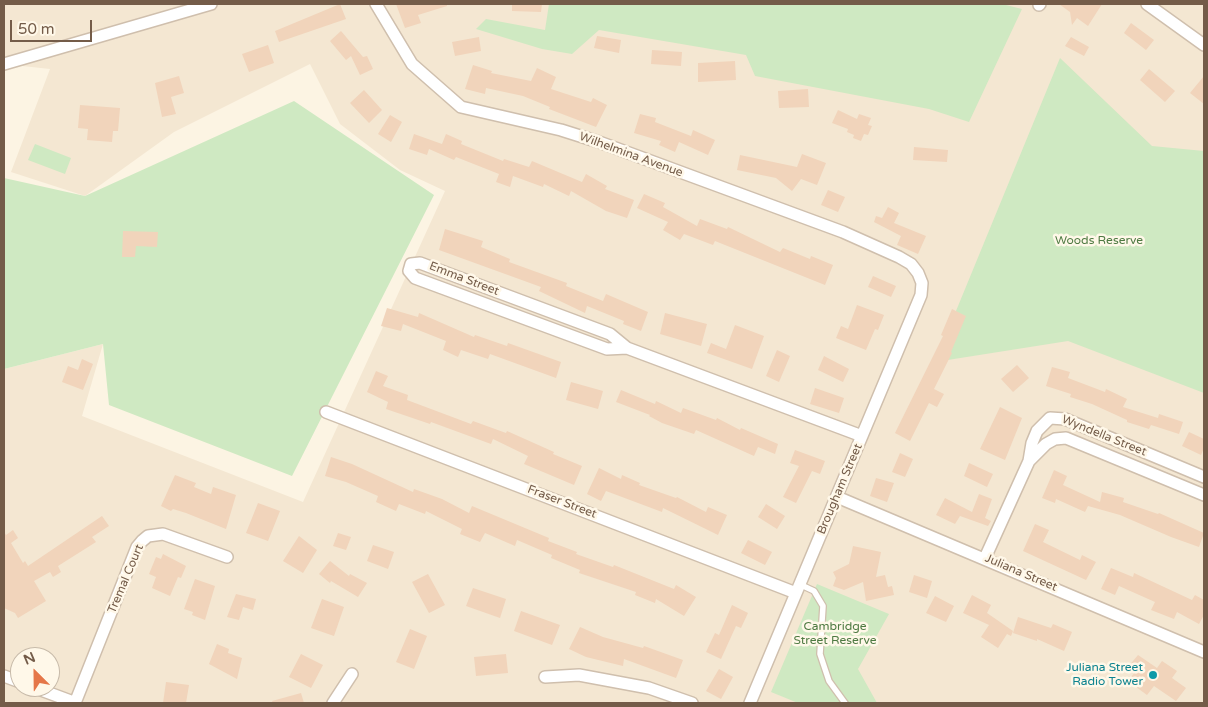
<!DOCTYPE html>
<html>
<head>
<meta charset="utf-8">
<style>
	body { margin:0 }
	#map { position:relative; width:1208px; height:707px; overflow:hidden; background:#fcf4e3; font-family:"Varela Round",sans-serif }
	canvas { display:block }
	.frame { position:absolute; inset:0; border:5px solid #745c49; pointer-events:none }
	.north { position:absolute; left:10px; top:647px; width:50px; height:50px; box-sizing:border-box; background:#fff8e9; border:1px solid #c7baa9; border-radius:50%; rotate:337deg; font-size:14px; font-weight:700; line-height:20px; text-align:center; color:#745c49 }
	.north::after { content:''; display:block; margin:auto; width:18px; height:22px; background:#e57749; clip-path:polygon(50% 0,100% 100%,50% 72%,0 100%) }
	.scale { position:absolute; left:10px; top:20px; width:82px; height:22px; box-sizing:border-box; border:2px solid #745c49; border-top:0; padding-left:6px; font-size:15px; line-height:18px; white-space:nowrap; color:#745c49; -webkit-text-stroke:4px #fff8e9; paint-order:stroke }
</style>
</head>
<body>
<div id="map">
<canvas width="1208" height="707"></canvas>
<div class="frame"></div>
<div class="north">N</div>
<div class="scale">50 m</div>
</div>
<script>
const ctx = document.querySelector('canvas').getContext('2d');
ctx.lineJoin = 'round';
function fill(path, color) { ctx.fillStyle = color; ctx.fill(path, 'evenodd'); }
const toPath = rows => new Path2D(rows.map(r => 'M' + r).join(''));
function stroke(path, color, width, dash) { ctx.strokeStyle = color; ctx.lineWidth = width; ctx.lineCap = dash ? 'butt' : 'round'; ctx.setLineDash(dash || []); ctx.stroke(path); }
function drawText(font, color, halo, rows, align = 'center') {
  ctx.font = font + ' "Varela Round",sans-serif'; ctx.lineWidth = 5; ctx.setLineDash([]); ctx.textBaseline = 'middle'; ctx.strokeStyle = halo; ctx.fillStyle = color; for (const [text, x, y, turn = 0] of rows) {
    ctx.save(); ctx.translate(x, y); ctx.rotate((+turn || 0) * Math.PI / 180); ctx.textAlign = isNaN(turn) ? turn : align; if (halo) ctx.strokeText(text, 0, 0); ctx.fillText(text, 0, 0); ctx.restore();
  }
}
fill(toPath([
	[4,4,1204,4,1204,703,4,703,4,369,103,344,82,416,303,502,445,191,400,170,340,124,310,64,174,132,85,196,11,172,50,69,4,64],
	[20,657,50,657,50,687,20,687]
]), '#f4e7d2');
fill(toPath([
	[549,4,1002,4,1022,9,969,122,929,109,755,76,746,55,599,30,572,54,542,49,476,29,486,19,545,30],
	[1060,58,1152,146,1204,151,1204,393,1068,341,935,362],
	[294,101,434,195,292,476,109,405,103,344,4,369,4,178,85,196],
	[35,144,71,158,65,174,28,160],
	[817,584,889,614,858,669,877,703,798,703,771,692]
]), '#cfe9c2');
fill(toPath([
	[340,4,346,19,279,42,275,31],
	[396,4,447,4,447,6,418,15,421,23,405,28],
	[512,4,542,4,541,12,512,11],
	[1059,4,1102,4,1088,26,1077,18,1072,25,1070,12],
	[1131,23,1154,40,1146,50,1124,33],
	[341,31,363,57,367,56,373,69,360,75,351,56,346,60,330,41],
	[597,36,621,40,619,53,594,48],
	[479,37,481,51,455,56,452,42],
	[1071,37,1089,47,1084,56,1065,46],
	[268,45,274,63,249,72,242,54],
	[652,50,682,52,681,66,651,64],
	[735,61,736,80,698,82,698,63],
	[473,65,492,71,491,73,531,81,537,68,556,77,551,89,591,102,593,98,607,105,596,127,549,109,550,107,523,96,486,88,485,94,465,89],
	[1149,69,1175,91,1165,102,1140,80],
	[179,76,184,93,171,97,176,114,162,117,155,83],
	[1204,76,1204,104,1190,93],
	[808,89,809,107,779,108,778,91],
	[364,90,382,110,369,123,350,103],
	[80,105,120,108,118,131,113,131,112,142,87,140,88,129,78,128],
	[838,110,857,119,859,114,871,118,868,125,872,126,868,135,864,134,861,141,853,138,854,135,847,132,848,129,832,123],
	[640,114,656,118,655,122,691,136,693,130,715,140,708,155,679,142,675,152,659,145,661,141,634,133],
	[390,115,402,122,391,142,378,134],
	[414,134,442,144,446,134,462,141,461,144,503,161,504,159,529,167,532,161,582,182,586,174,607,186,605,189,634,200,627,218,606,211,571,191,569,196,544,184,543,187,513,176,510,187,496,182,499,174,456,157,454,160,429,149,427,155,409,149],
	[914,147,948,150,947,162,913,160],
	[802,154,826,163,817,185,801,179,792,191,776,178,737,170,740,155,797,167],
	[828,190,845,197,838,212,821,205],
	[644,194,665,203,663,207,697,226,700,219,727,229,728,227,780,252,783,248,810,259,811,256,833,265,825,285,715,241,713,245,684,234,680,240,663,230,668,222,637,208],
	[888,207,899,213,894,223,926,236,918,254,897,245,901,236,874,222,876,216,882,218],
	[445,229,483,241,481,247,510,259,509,262,567,283,566,286,603,301,606,294,648,312,641,331,623,324,624,321,587,306,585,313,539,291,541,287,439,250],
	[123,231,158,232,157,247,136,246,135,257,122,257],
	[873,276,896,286,891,297,868,287],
	[857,305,884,315,878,330,875,329,866,350,836,338,841,326,848,329],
	[387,308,418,317,419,313,474,337,475,335,507,346,508,343,561,362,556,378,490,354,488,359,461,350,458,357,443,350,446,341,403,324,401,331,381,326],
	[952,309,966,316,951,352,952,353,934,389,944,394,937,407,929,403,910,441,895,433,943,336,941,335],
	[665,313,707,324,701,346,660,334],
	[735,325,764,336,752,369,707,353,711,343,726,349],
	[777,350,790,356,779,382,766,376],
	[824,356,849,369,843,382,818,370],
	[82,359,93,364,83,390,62,382,68,366,78,370],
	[1017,365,1029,378,1013,392,1001,379],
	[1052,367,1070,372,1068,378,1105,392,1106,389,1127,399,1123,407,1158,418,1159,414,1183,422,1179,434,1151,425,1149,429,1127,422,1127,420,1092,404,1070,397,1071,394,1046,386],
	[376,371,388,376,383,386,408,395,407,400,471,424,473,421,506,433,507,431,554,452,553,454,582,466,574,485,524,464,528,456,493,439,491,444,431,422,430,424,386,409,388,402,367,392],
	[571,382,603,391,598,409,566,400],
	[815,388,844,398,839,413,810,404],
	[621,390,655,404,656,401,681,413,683,408,716,420,717,418,740,430,741,428,778,444,775,454,758,447,754,456,696,430,694,434,662,423,649,416,650,415,616,402],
	[1000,407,1022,418,1005,460,980,449],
	[1189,432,1204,439,1204,448,1201,455,1182,446],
	[795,450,825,461,820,474,812,471,796,503,783,497,799,466,790,463],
	[900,453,913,459,905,477,892,472],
	[331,457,352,464,413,492,414,489,442,499,469,513,472,506,549,538,548,541,577,552,576,554,613,567,614,565,674,589,676,585,696,597,684,616,656,599,655,603,635,595,636,592,579,573,580,570,551,558,552,555,517,540,515,546,485,533,480,542,460,534,462,529,426,511,425,514,399,504,396,511,376,502,378,496,346,482,325,476],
	[969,463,993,474,987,487,964,476],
	[599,468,621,479,622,475,640,483,639,485,676,498,677,497,706,512,708,507,727,515,718,535,663,508,662,512,606,491,601,501,587,494],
	[1054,470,1067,476,1063,485,1100,502,1102,492,1124,498,1123,502,1158,514,1159,513,1204,533,1199,547,1171,537,1120,515,1088,506,1085,512,1056,499,1055,503,1042,498],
	[175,475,196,483,194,487,211,494,213,487,236,495,226,529,186,513,173,509,171,511,161,506],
	[876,478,894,483,887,502,870,496],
	[979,494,992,499,985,518,991,521,988,526,960,516,955,524,936,515,945,498,972,512],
	[258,503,280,511,268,541,246,533],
	[766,504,785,516,777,529,758,517],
	[102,516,109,526,92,537,96,542,58,566,61,572,53,577,50,572,34,581,46,601,18,618,15,613,4,608,4,532,6,535,13,530,18,538,11,543,23,563,25,561,28,566],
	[1035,524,1049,530,1043,542,1080,560,1082,555,1096,562,1086,580,1023,551],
	[338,533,351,537,346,550,333,546],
	[299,536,317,550,303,573,283,561],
	[748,540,772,552,765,565,741,553],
	[373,545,394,552,388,569,367,561],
	[853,546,881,552,876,577,885,575,888,587,892,586,894,595,866,601,863,582,844,590,833,586,836,578,833,572,849,564],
	[163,554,186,566,181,578,178,577,170,596,152,588,156,577,149,574,156,557,161,559],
	[330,561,349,576,350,574,367,583,358,597,331,581,330,583,319,574],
	[1111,568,1133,577,1134,573,1192,600,1195,595,1204,600,1204,615,1199,624,1177,612,1174,619,1151,610,1155,602,1119,586,1115,595,1101,589],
	[428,574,445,605,429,613,412,582],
	[914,575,932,581,927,598,909,592],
	[195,579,215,586,205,620,192,615,193,612,184,609],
	[473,588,506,599,500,618,466,606],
	[236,594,256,599,253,610,243,607,239,620,227,617],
	[972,595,991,605,987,613,1013,631,1011,636,1007,634,998,648,981,637,989,625,963,613],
	[935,596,954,606,946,622,926,613],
	[322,599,344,607,334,636,311,628],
	[732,605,748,613,741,628,736,626,721,659,706,652,715,633,719,635],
	[521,611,560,625,552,645,514,631],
	[1018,617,1051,628,1053,624,1072,632,1064,651,1037,639,1037,641,1013,633],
	[580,627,603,637,643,648,644,646,683,660,676,678,624,659,623,666,586,657,569,649],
	[410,629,427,636,414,669,396,662],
	[217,644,229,649,228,653,242,658,237,679,209,664],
	[301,654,323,665,311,688,289,677],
	[506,654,508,673,476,676,474,657],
	[1138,655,1157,668,1162,661,1177,671,1172,678,1186,688,1176,701,1154,686,1147,695,1128,681,1135,672,1128,667],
	[719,669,733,677,721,699,706,691],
	[166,682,189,685,186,703,163,703],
	[301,693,304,703,273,703,272,701]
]), '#f1d4bb');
const lane = toPath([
	[799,584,814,591,823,606,820,654,829,681,845,703]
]);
const street = toPath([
	[376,4,412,64,461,107,561,130,599,142,843,232,899,257,911,264,918,273,922,283,921,295,750,703],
	[1147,4,1204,45],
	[1039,5,1040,4],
	[4,64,211,4],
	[627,348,607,349,415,278,409,271,411,264,420,263,610,334,627,348,862,436],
	[326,412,796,593],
	[1029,461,1046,444,1055,439,1066,438,1204,495],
	[837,497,1204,652],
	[985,558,1029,461,1032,443,1037,431,1050,418,1065,419,1204,477],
	[4,676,20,682],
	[545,677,579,675,649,688,692,703],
	[33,687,76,703],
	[75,703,137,547,142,541,148,536,163,534,227,557],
	[333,703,352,674]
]);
stroke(lane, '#cfbfad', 8);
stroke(street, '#cfbfad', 14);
stroke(lane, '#fff', 5.5);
stroke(street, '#fff', 11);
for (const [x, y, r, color] of [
	[1153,675,5,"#0f9aa8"]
]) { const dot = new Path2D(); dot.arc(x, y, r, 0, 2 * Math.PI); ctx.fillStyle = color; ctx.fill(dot); stroke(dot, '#fff8e9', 2); }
drawText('12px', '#745c49', '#fff8e9', [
	["Wilhelmina Avenue",631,155,20],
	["Emma Street",464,279,21],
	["Wyndella Street",1104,436,22],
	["Brougham Street",840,489,-67],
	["Fraser Street",562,502,21],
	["Juliana Street",1021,573,23],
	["Tremal Court",126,579,-67]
]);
drawText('12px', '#4e7a42', '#fff8e9', [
	["Woods Reserve",1099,241],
	["Cambridge",835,627],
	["Street Reserve",835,641]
]);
drawText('12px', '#0d838f', '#fff8e9', [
	["Juliana Street",1143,668],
	["Radio Tower",1143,682]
], 'right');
</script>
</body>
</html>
